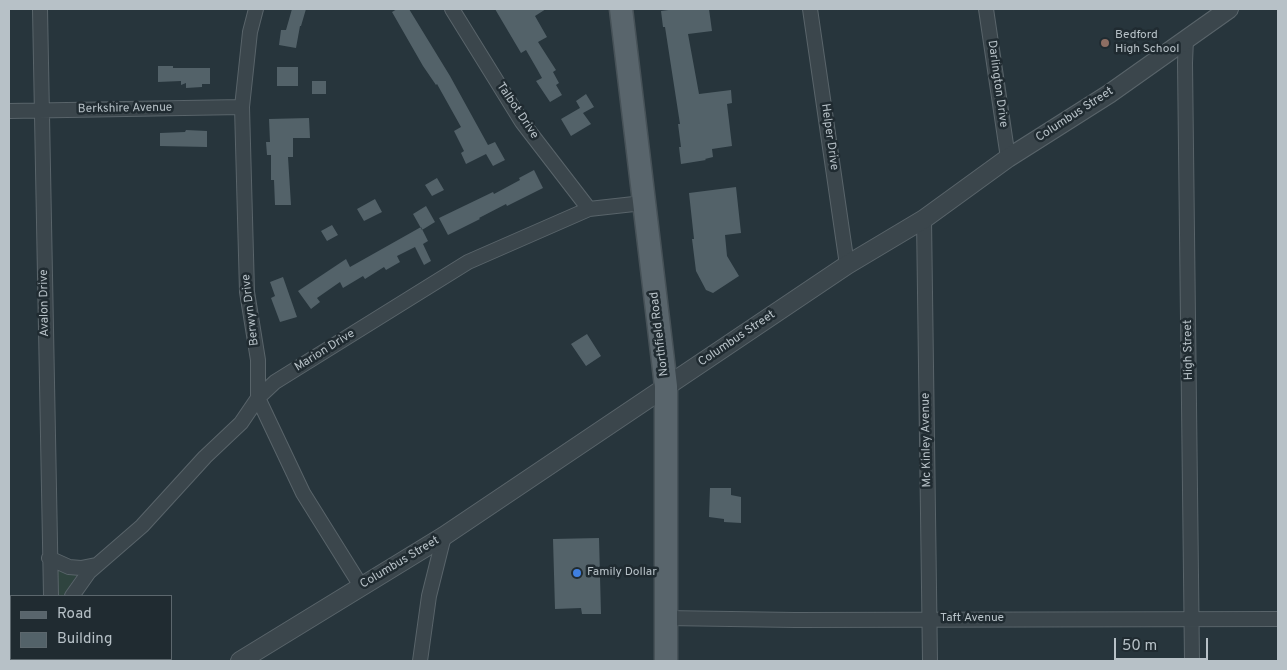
<!DOCTYPE html>
<html>
<head>
<meta charset="utf-8">
<style>
	body { margin:0 }
	#map { position:relative; width:1287px; height:670px; overflow:hidden; background:#27353c; font-family:Overpass,sans-serif }
	canvas { display:block }
	.frame { position:absolute; inset:0; border:10px solid #b7c1c7; pointer-events:none }
	.legend { position:absolute; left:10px; top:595px; width:162px; height:65px; box-sizing:border-box; background:#202b31; border:1px solid #5c676d; margin:0; padding:6px 9px; list-style:none; font-size:15px; color:#b7c1c7 }
	.legend li { display:flex; align-items:center; gap:10px; height:25px }
	.legend b { width:25px; border:1px solid #5c676d }
	.scale { position:absolute; left:1114px; top:638px; width:94px; height:22px; box-sizing:border-box; border:2px solid #b7c1c7; border-top:0; padding-left:6px; font-size:15px; line-height:18px; white-space:nowrap; color:#b7c1c7; -webkit-text-stroke:4px #202b31; paint-order:stroke }
</style>
</head>
<body>
<div id="map">
<canvas width="1287" height="670"></canvas>
<div class="frame"></div>
<ul class="legend">
<li><b style="height:6px;background:#59656c"></b>Road</li>
<li><b style="height:14px;background:#536269"></b>Building</li>
</ul>
<div class="scale">50 m</div>
</div>
<script>
const ctx = document.querySelector('canvas').getContext('2d');
ctx.lineJoin = 'round';
function fill(path, color) { ctx.fillStyle = color; ctx.fill(path, 'evenodd'); }
const toPath = rows => new Path2D(rows.map(r => 'M' + r).join(''));
function stroke(path, color, width, dash) { ctx.strokeStyle = color; ctx.lineWidth = width; ctx.lineCap = dash ? 'butt' : 'round'; ctx.setLineDash(dash || []); ctx.stroke(path); }
function drawText(font, color, halo, rows, align = 'center') {
  ctx.font = font + ' Overpass,sans-serif'; ctx.lineWidth = 5; ctx.setLineDash([]); ctx.textBaseline = 'middle'; ctx.strokeStyle = halo; ctx.fillStyle = color; for (const [text, x, y, turn = 0] of rows) {
    ctx.save(); ctx.translate(x, y); ctx.rotate((+turn || 0) * Math.PI / 180); ctx.textAlign = isNaN(turn) ? turn : align; if (halo) ctx.strokeText(text, 0, 0); ctx.fillText(text, 0, 0); ctx.restore();
  }
}
fill(toPath([
	[56,568,77,575,63,596,56,596]
]), '#2f443f');
fill(toPath([
	[292,9,306,9,301,26,300,26,296,48,279,45,281,30,286,30],
	[397,9,409,9,450,76,488,145,495,142,505,160,493,166,486,154,466,164,461,153,464,151,454,131,461,127,437,84,436,85,423,66,392,12],
	[495,9,546,9,535,16,547,37,538,42,556,70,553,72,559,83,556,85,562,95,550,102,536,81,542,78,537,69,526,50,521,53],
	[676,9,709,9,712,31,688,34,699,94,731,90,732,103,727,104,732,146,712,149,713,157,705,159,706,160,681,164,679,147,681,147,678,124,680,124,665,27,663,27,661,11],
	[158,66,173,66,173,68,210,68,210,84,202,84,202,87,186,88,186,83,181,85,181,81,158,82],
	[277,67,298,67,298,86,277,86],
	[312,81,326,81,326,94,312,94],
	[586,94,594,107,583,113,591,124,571,136,561,119,580,108,576,101],
	[309,118,310,138,293,138,293,157,288,157,291,205,275,205,274,180,271,180,271,155,267,155,266,142,270,142,269,119],
	[186,130,207,131,207,147,160,146,160,133,185,132],
	[534,170,543,188,507,206,506,204,479,218,480,219,448,235,439,218,493,192,494,194,520,180,519,178],
	[437,178,444,190,432,196,425,185],
	[736,187,741,233,725,235,727,256,739,276,713,293,706,290,696,271,692,239,694,239,689,193],
	[375,199,382,212,364,221,357,209],
	[426,206,435,222,422,230,413,214],
	[332,225,338,235,327,241,321,231],
	[421,227,428,241,423,244,431,261,424,265,415,247,397,256,400,262,386,270,384,267,365,279,363,276,343,288,340,282,317,298,320,302,311,309,298,291,346,259,350,267],
	[283,277,297,317,280,322,271,298,275,296,270,282],
	[587,334,601,356,586,366,571,344],
	[710,488,731,488,731,495,741,497,741,523,724,522,724,519,709,517],
	[599,538,601,614,582,614,581,608,555,609,553,539]
]), '#536269');
const minor = toPath([
	[40,9,51,596],
	[256,9,250,32,242,107,247,292,258,360,258,398,303,493,361,586],
	[452,9,522,122,589,209],
	[810,9,847,265],
	[986,9,1008,158],
	[1186,39,1185,63,1192,661],
	[9,111,242,107],
	[924,219,930,661],
	[49,558,69,567,81,568,96,565],
	[72,596,89,572,142,526,205,457,241,423,258,398,275,382,468,262,589,209,643,203],
	[666,618,795,620,1278,619],
	[9,648,11,648],
	[27,659,30,661],
	[52,659,52,661],
	[420,661,429,596,444,536]
]);
const tertiary = toPath([
	[240,661,444,536,847,265,924,219,1008,158,1109,94,1229,9]
]);
const primary = toPath([
	[621,9,666,386,666,661]
]);
stroke(minor, '#59646a', 16);
stroke(tertiary, '#59646a', 20);
stroke(primary, '#475258', 25);
stroke(minor, '#3b464c', 14);
stroke(tertiary, '#3b464c', 18);
stroke(primary, '#59656c', 22);
for (const [x, y, r, color] of [
	[1105,43,5,"#8d6e63"],
	[577,573,5,"#3f7fe0"]
]) { const dot = new Path2D(); dot.arc(x, y, r, 0, 2 * Math.PI); ctx.fillStyle = color; ctx.fill(dot); stroke(dot, '#202b31', 2); }
drawText('12px', '#b7c1c7', '#202b31', [
	["Bedford",1115,36],
	["High School",1115,50],
	["Family Dollar",587,573]
], 'left');
drawText('12px', '#b7c1c7', '#202b31', [
	["Darlington Drive",997,84,82],
	["Berkshire Avenue",125,109,-1],
	["Talbot Drive",517,111,56],
	["Columbus Street",1075,115,-33],
	["Helper Drive",829,137,82],
	["Avalon Drive",45,303,-91],
	["Berwyn Drive",251,310,-97],
	["Northfield Road",660,334,-97],
	["Columbus Street",737,339,-34],
	["High Street",1189,350,-91],
	["Marion Drive",325,351,-32],
	["Mc Kinley Avenue",927,440,-91],
	["Columbus Street",400,563,-31],
	["Taft Avenue",972,619]
]);
</script>
</body>
</html>
